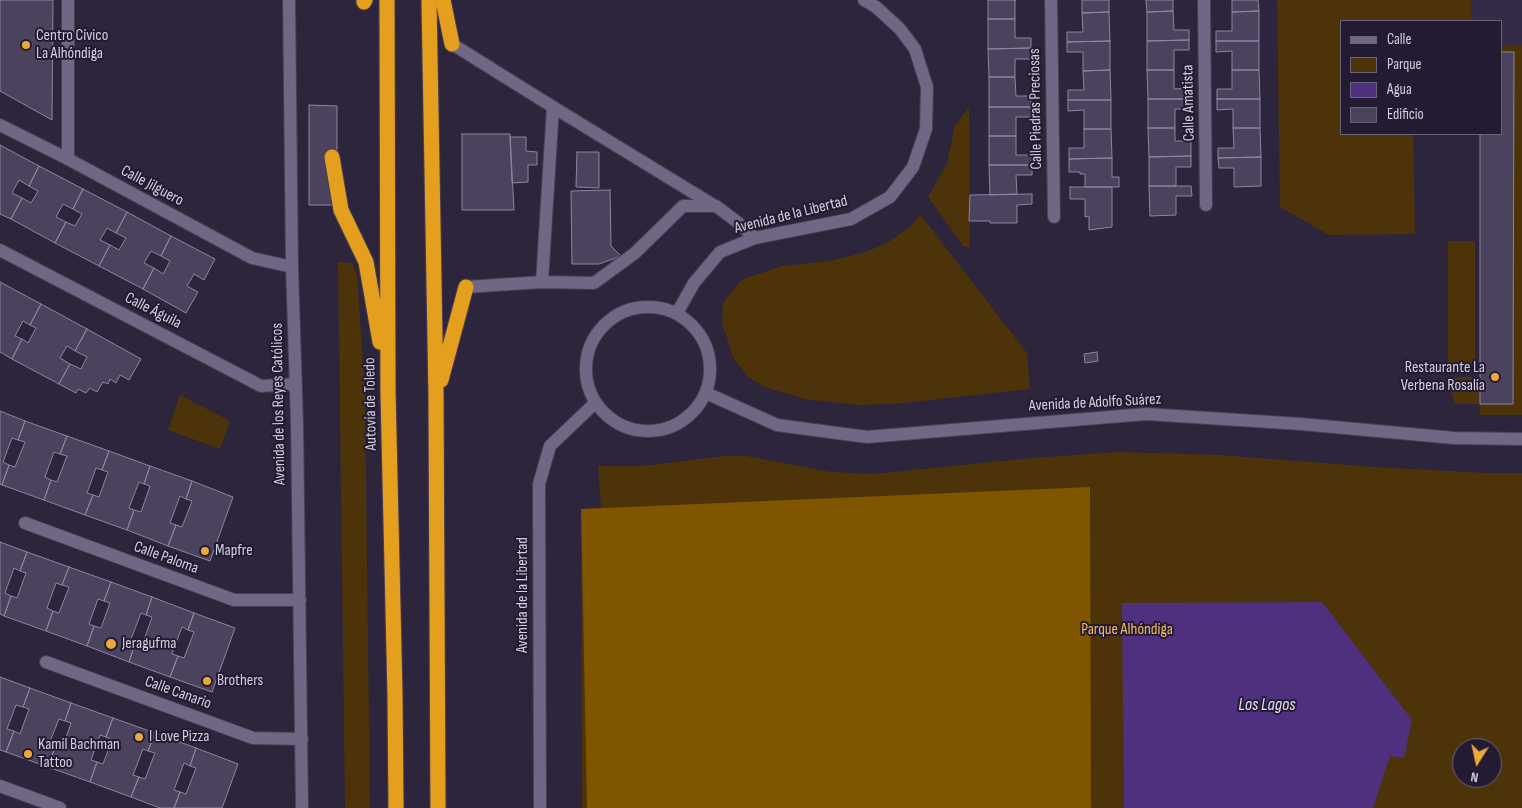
<!DOCTYPE html>
<html>
<head>
<meta charset="utf-8">
<style>
	body { margin:0 }
	#map { position:relative; width:1522px; height:808px; overflow:hidden; background:#2c253c; font-family:"Sofia Sans Condensed",sans-serif }
	canvas { display:block }
	.legend { position:absolute; left:1340px; top:20px; width:162px; height:115px; box-sizing:border-box; background:#231b32; border:1px solid #6a6377; margin:0; padding:6px 9px; list-style:none; font-size:15px; color:#d4cfdf }
	.legend li { display:flex; align-items:center; gap:10px; height:25px }
	.legend b { width:25px; border:1px solid #6a6377 }
	.north { position:absolute; left:1452px; top:738px; width:50px; height:50px; box-sizing:border-box; background:#231b32; border:1px solid #6a6377; border-radius:50%; rotate:190deg; font-size:14px; font-weight:700; line-height:20px; text-align:center; color:#d4cfdf }
	.north::after { content:''; display:block; margin:auto; width:18px; height:22px; background:#eca93a; clip-path:polygon(50% 0,100% 100%,50% 72%,0 100%) }
</style>
</head>
<body>
<div id="map">
<canvas width="1522" height="808"></canvas>
<ul class="legend">
<li><b style="height:6px;background:#6f6783"></b>Calle</li>
<li><b style="height:14px;background:#4c330a"></b>Parque</li>
<li><b style="height:14px;background:#4f307f"></b>Agua</li>
<li><b style="height:14px;background:#4b435d"></b>Edificio</li>
</ul>
<div class="north">N</div>
</div>
<script>
const ctx = document.querySelector('canvas').getContext('2d');
ctx.lineJoin = 'round';
function fill(path, color) { ctx.fillStyle = color; ctx.fill(path, 'evenodd'); }
const toPath = rows => new Path2D(rows.map(r => 'M' + r).join(''));
function stroke(path, color, width, dash) { ctx.strokeStyle = color; ctx.lineWidth = width; ctx.lineCap = dash ? 'butt' : 'round'; ctx.setLineDash(dash || []); ctx.stroke(path); }
function drawText(font, color, halo, rows, align = 'center') {
  ctx.font = font + ' "Sofia Sans Condensed",sans-serif'; ctx.lineWidth = 4; ctx.setLineDash([]); ctx.textBaseline = 'middle'; ctx.strokeStyle = halo; ctx.fillStyle = color; for (const [text, x, y, turn = 0] of rows) {
    ctx.save(); ctx.translate(x, y); ctx.rotate((+turn || 0) * Math.PI / 180); ctx.textAlign = isNaN(turn) ? turn : align; if (halo) ctx.strokeText(text, 0, 0); ctx.fillText(text, 0, 0); ctx.restore();
  }
}
fill(toPath([
	[1471,0,1522,0,1522,45,1501,45,1501,21,1471,21]
]), '#352b49');
fill(toPath([
	[1277,0,1471,0,1471,21,1341,21,1341,134,1413,134,1415,234,1329,235,1280,207],
	[1501,45,1522,45,1522,415,1480,415,1479,404,1455,404,1448,383,1448,377,1480,377,1480,134,1501,134],
	[969,107,970,247,964,247,928,197,947,163,955,126],
	[920,214,1027,353,1030,389,893,404,859,405,804,399,765,387,748,377,734,359,722,323,723,303,741,280,782,266,829,261,866,252,887,243,913,224],
	[1448,241,1475,241,1475,364,1448,364],
	[338,262,352,263,357,275,365,391,370,808,345,808],
	[180,395,230,421,220,449,168,430],
	[1118,452,1220,455,1374,467,1487,473,1522,473,1522,808,582,808,581,509,601,508,598,466,643,466,724,456,746,456,831,472,873,474,1032,458],
	[1462,748,1492,748,1492,778,1462,778]
]), '#4c330a');
fill(toPath([
	[1090,487,1091,808,587,808,581,509]
]), '#7f5500');
fill(toPath([
	[1322,602,1412,720,1404,758,1390,756,1373,808,1124,808,1122,603]
]), '#4f307f');
const building = toPath([
	[0,0,53,0,52,120,0,91,0,0],
	[988,0,1016,0,1015,0,1015,19,988,19,988,0],
	[1082,0,1109,0,1109,12,1082,13,1082,0],
	[1146,0,1173,0,1173,11,1147,12,1146,0],
	[1232,0,1258,0,1259,11,1232,12,1232,0],
	[1173,11,1174,30,1189,30,1189,40,1147,41,1147,12,1173,11],
	[1259,11,1259,41,1216,41,1216,31,1232,31,1232,12,1259,11],
	[1109,12,1110,41,1067,42,1067,32,1083,32,1082,13,1109,12],
	[988,19,1015,19,1015,38,1031,38,1031,48,988,49,988,19],
	[1189,40,1189,50,1174,50,1174,70,1147,70,1147,41,1189,40],
	[1110,41,1110,70,1083,71,1083,52,1067,52,1067,42,1110,41],
	[1216,41,1259,41,1259,70,1232,70,1232,51,1216,52,1216,41],
	[1031,48,1031,59,1015,59,1015,77,989,77,988,49,1031,48],
	[1501,52,1514,52,1513,404,1480,404,1480,134,1501,134,1501,52],
	[1110,70,1111,100,1068,100,1068,90,1084,90,1083,71,1110,70],
	[1147,70,1174,70,1174,89,1190,88,1190,99,1148,99,1147,70],
	[1232,70,1259,70,1260,99,1217,99,1217,89,1232,89,1232,70],
	[989,77,1015,77,1016,96,1031,96,1031,107,989,107,989,77],
	[1148,99,1190,99,1190,109,1175,109,1175,128,1148,128,1148,99],
	[1217,99,1260,99,1260,128,1233,128,1233,109,1217,110,1217,99],
	[1068,100,1111,100,1111,129,1084,129,1084,110,1068,111,1068,100],
	[309,105,337,106,337,205,309,205,309,105],
	[989,107,1031,107,1031,117,1016,117,1016,136,989,136,989,107],
	[1148,128,1175,128,1175,141,1191,141,1191,156,1149,157,1148,128],
	[1233,128,1260,128,1261,157,1218,158,1218,148,1234,148,1233,128],
	[1084,129,1111,129,1112,158,1069,159,1069,148,1084,148,1084,129],
	[462,134,510,134,514,210,462,210,462,134],
	[989,136,1016,136,1016,155,1031,155,1032,165,989,165,989,136],
	[510,137,526,137,526,151,537,152,537,165,528,165,528,182,512,183,510,137],
	[0,145,39,166,29,186,19,180,12,193,22,198,11,219,0,214,0,145],
	[577,152,599,152,599,188,576,187,577,152],
	[1191,156,1191,167,1176,167,1176,186,1149,186,1149,157,1191,156],
	[1261,157,1261,186,1234,187,1234,168,1219,168,1218,158,1261,157],
	[1112,158,1112,177,1119,177,1119,187,1085,187,1085,174,1080,174,1080,172,1069,172,1069,159,1112,158],
	[989,165,1032,165,1032,175,1016,175,1017,194,990,195,989,165],
	[39,166,83,189,73,209,63,204,56,217,66,222,55,243,11,219,22,198,31,203,38,191,29,186,39,166],
	[1149,186,1191,186,1192,196,1176,196,1176,215,1150,216,1149,186],
	[1070,187,1112,187,1112,227,1089,230,1089,216,1085,217,1085,199,1070,199,1070,187],
	[83,189,127,212,116,233,107,228,100,240,110,245,99,266,55,243,66,222,75,226,82,214,73,209,83,189],
	[610,190,611,246,621,256,599,264,572,264,571,191,610,190],
	[1032,194,1032,204,1017,205,1017,223,990,223,990,221,969,221,970,195,1032,194],
	[127,212,171,236,161,256,151,251,144,263,154,268,143,289,99,266,110,245,119,250,126,238,116,233,127,212],
	[171,236,215,259,204,280,194,274,187,286,198,292,186,313,143,289,154,268,163,274,170,261,161,256,171,236],
	[0,282,41,304,30,325,23,321,15,336,22,339,12,359,0,352,0,282],
	[41,304,87,329,75,351,67,346,60,358,70,364,59,384,12,359,22,339,28,343,36,328,30,325,41,304],
	[87,329,141,359,129,380,120,375,116,383,110,379,108,384,103,382,97,392,90,388,86,393,78,389,76,393,59,384,70,364,81,369,87,357,75,351,87,329],
	[1097,352,1098,361,1085,363,1084,354,1097,352],
	[0,411,25,421,18,440,12,438,3,462,9,465,2,485,0,484,0,411],
	[25,421,67,436,60,454,54,452,45,477,51,480,44,500,2,485,9,465,15,467,25,442,18,440,25,421],
	[67,436,109,451,102,470,96,468,87,493,93,495,85,515,44,500,51,480,57,482,67,456,60,454,67,436],
	[109,451,150,466,144,484,139,482,129,508,134,510,127,530,85,515,93,495,99,497,108,472,102,470,109,451],
	[150,466,192,481,186,499,180,496,170,523,176,525,168,546,127,530,134,510,141,512,150,486,144,484,150,466],
	[192,481,233,497,210,561,168,546,176,525,182,527,192,501,186,499,192,481],
	[0,542,27,552,20,571,14,568,5,593,11,596,4,616,0,614,0,542],
	[27,552,69,567,62,585,56,583,47,608,53,611,46,631,4,616,11,596,17,598,26,573,20,571,27,552],
	[69,567,111,582,104,601,98,599,89,624,94,626,87,646,46,631,53,611,59,613,69,587,62,585,69,567],
	[111,582,152,597,146,615,141,613,131,639,136,641,129,662,87,646,94,626,101,628,110,603,104,601,111,582],
	[152,597,194,613,188,630,182,627,172,654,178,656,170,677,129,662,136,641,143,643,152,617,146,615,152,597],
	[194,613,235,628,212,692,170,677,178,656,184,658,194,632,188,630,194,613],
	[0,677,30,688,23,707,16,705,7,729,14,731,6,752,0,750,0,677],
	[30,688,71,703,65,721,59,719,49,744,55,747,48,767,6,752,14,731,20,734,29,709,23,707,30,688],
	[71,703,113,718,106,737,100,735,91,760,97,762,90,782,48,767,55,747,62,749,71,723,65,721,71,703],
	[113,718,155,733,148,751,143,749,133,775,139,777,131,797,90,782,97,762,103,764,112,740,106,737,113,718],
	[155,733,196,748,190,766,184,763,174,790,180,792,174,808,160,808,131,797,139,777,145,779,155,753,148,751,155,733],
	[196,748,238,764,222,808,174,808,180,792,186,794,196,768,190,766,196,748]
]);
fill(building, '#4b435d');
stroke(building, '#8d85a2', 1);
const pedestrian = toPath([
	[68,159,68,0]
]);
const minor = toPath([
	[289,0,292,267,297,423,302,808],
	[1051,0,1054,217],
	[1204,0,1206,205],
	[452,44,553,107,542,282],
	[553,107,715,206],
	[0,125,68,159,252,258,292,267],
	[0,250,261,386,295,384],
	[466,287,542,282,594,283,635,253,683,206,716,206,736,221,755,238],
	[25,523,234,600,300,600],
	[46,662,253,738,302,739],
	[0,786,60,808]
]);
const tertiary = toPath([
	'586 369a62 62 0 1 1 124 0a62 62 0 1 1-124 0Z',
	[677,313,694,283,720,252,755,238,851,219,890,197,913,167,926,129,927,87,915,49,900,29,876,7,864,0],
	[706,393,777,425,867,437,1146,414,1301,424,1454,438,1522,439],
	[540,808,539,484,550,446,595,403]
]);
const motorway = toPath([
	[387,0,388,392,395,695,396,808],
	[429,0,436,395,438,808],
	[443,0,452,44],
	[364,2,365,0],
	[332,157,341,210,366,262,380,342],
	[441,380,466,287]
]);
stroke(pedestrian, '#473f54', 14);
stroke(minor, '#473f54', 14);
stroke(tertiary, '#473f54', 14);
stroke(motorway, '#473f54', 17);
stroke(pedestrian, '#6f6783', 12);
stroke(minor, '#6f6783', 12);
stroke(tertiary, '#6f6783', 12);
stroke(motorway, '#e59f1f', 15);
for (const [x, y, r, color] of [
	[26,45,5,"#eca93a"],
	[1495,377,5,"#eca93a"],
	[205,551,5,"#eca93a"],
	[111,644,6,"#eca93a"],
	[207,681,5,"#eca93a"],
	[139,737,5,"#eca93a"],
	[28,754,5,"#eca93a"]
]) { const dot = new Path2D(); dot.arc(x, y, r, 0, 2 * Math.PI); ctx.fillStyle = color; ctx.fill(dot); stroke(dot, '#231b32', 2); }
drawText('16px', '#d4cfdf', '#231b32', [
	["Centro Cívico",36,36],
	["La Alhóndiga",36,54],
	["Restaurante La",1485,368,"right"],
	["Verbena Rosalía",1485,386,"right"],
	["Mapfre",215,551],
	["Jeragufma",122,644],
	["Brothers",217,681],
	["I Love Pizza",149,737],
	["Kamil Bachman",38,745],
	["Tattoo",38,763]
], 'left');
drawText('16px', '#d4cfdf', '#231b32', [
	["Calle Amatista",1189,103,-91],
	["Calle Piedras Preciosas",1036,109,-91],
	["Calle Jilguero",152,186,28],
	["Avenida de la Libertad",791,215,-14],
	["Calle Águila",153,311,27],
	["Avenida de Adolfo Suárez",1095,403,-3],
	["Avenida de los Reyes Católicos",279,404,-91],
	["Autovía de Toledo",371,404,-91],
	["Calle Paloma",166,558,20],
	["Avenida de la Libertad",523,595,-90],
	["Calle Canario",178,693,20]
]);
drawText('16px', '#f6bb61', '#231b32', [
	["Parque Alhóndiga",1127,630]
]);
drawText('italic 18px', '#e4def5', '#231b32', [
	["Los Lagos",1267,705]
]);
</script>
</body>
</html>
